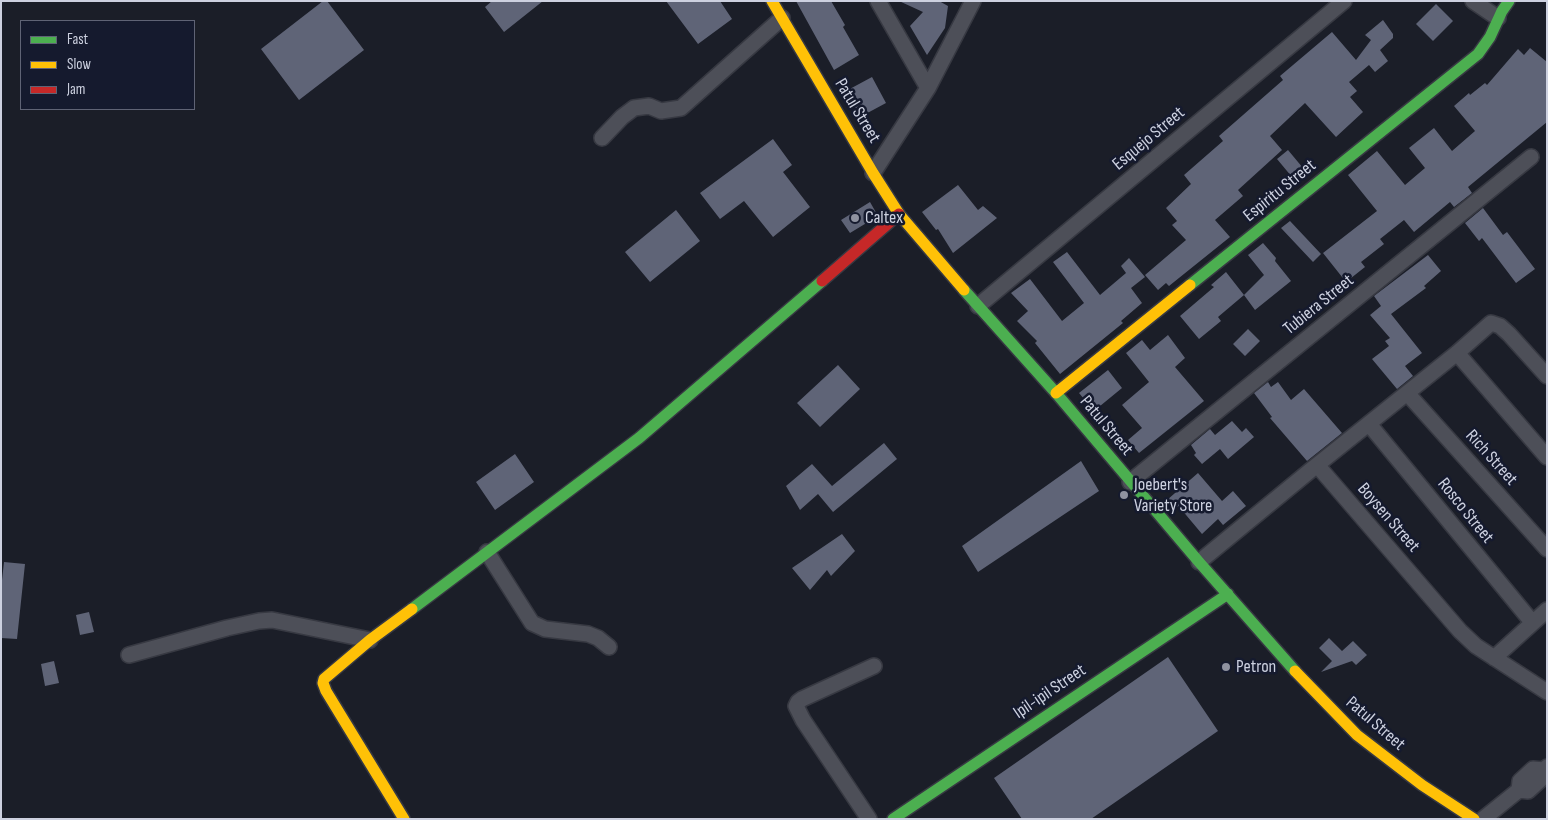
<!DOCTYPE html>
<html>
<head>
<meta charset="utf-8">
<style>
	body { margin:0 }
	#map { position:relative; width:1548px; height:820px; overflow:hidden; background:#1b1e28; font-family:"Sofia Sans Condensed",sans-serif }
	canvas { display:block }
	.frame { position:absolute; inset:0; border:2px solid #cdd1e0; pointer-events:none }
	.legend { position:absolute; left:20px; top:20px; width:175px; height:90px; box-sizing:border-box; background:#151a2e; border:1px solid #5f6375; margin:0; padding:6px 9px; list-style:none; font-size:15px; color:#cdd1e0 }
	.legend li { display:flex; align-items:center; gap:10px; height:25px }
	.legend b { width:25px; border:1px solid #5f6375 }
</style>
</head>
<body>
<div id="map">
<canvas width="1548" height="820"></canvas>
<div class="frame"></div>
<ul class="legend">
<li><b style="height:6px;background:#4caf50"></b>Fast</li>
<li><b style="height:6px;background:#ffc107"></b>Slow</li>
<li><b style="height:6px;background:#c62828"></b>Jam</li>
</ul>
</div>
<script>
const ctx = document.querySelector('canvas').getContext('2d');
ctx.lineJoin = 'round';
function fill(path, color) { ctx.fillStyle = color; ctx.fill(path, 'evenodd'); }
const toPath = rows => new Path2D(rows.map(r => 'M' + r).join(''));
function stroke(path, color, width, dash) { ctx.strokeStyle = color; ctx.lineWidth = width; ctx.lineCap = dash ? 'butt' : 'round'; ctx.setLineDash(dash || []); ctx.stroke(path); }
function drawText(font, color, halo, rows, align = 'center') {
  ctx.font = font + ' "Sofia Sans Condensed",sans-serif'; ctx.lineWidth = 5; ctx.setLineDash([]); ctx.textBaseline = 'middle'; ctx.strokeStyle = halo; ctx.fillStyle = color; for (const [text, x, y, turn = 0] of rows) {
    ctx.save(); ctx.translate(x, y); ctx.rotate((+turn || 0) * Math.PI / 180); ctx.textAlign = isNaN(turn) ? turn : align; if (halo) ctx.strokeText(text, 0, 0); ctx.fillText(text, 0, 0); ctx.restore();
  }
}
fill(toPath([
	[323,1,327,1,364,50,299,100,261,49],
	[492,1,543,1,504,32,485,7],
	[666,1,720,1,732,19,698,44],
	[796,1,831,1,845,25,843,27,859,55,834,70],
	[899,1,939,1,948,6,945,28,927,55,910,26,923,12],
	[1436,4,1453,21,1433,41,1416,24],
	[1383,20,1393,34,1393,38,1380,50,1388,61,1375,72,1369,65,1349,82,1357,91,1350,97,1363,112,1336,137,1305,103,1270,136,1282,150,1238,190,1243,196,1215,220,1230,237,1169,286,1166,283,1158,290,1145,275,1186,240,1172,225,1177,221,1166,208,1191,184,1184,175,1223,141,1219,136,1283,80,1280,76,1332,32,1356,60,1371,40,1365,35],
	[1530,48,1547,62,1547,122,1468,187,1472,193,1454,207,1450,202,1414,232,1404,220,1380,239,1384,244,1361,262,1365,267,1346,282,1323,253,1377,211,1348,175,1377,151,1405,185,1425,168,1409,148,1434,128,1452,151,1475,131,1454,106,1469,93,1470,95,1485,83,1487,85,1518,49,1524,55],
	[872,77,886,103,860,117,846,91],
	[773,139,792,165,783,172,810,207,773,237,744,201,720,219,700,193],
	[1288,150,1303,168,1292,177,1277,159],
	[958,185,978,210,983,206,997,218,953,253,938,229,936,230,922,212],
	[870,202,878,216,850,233,841,220],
	[1483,208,1503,235,1507,232,1535,269,1516,283,1482,238,1479,241,1465,223],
	[676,210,700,241,650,282,625,252],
	[1290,221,1321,254,1313,262,1281,228],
	[1263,243,1276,258,1275,261,1291,281,1255,310,1244,295,1264,275,1248,255],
	[1067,252,1100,295,1126,273,1121,266,1129,258,1145,277,1131,288,1142,303,1121,321,1123,323,1060,374,1035,343,1037,341,1017,321,1028,311,1011,293,1030,279,1062,321,1084,303,1053,262],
	[1428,255,1441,271,1424,286,1426,288,1391,314,1422,353,1405,366,1413,376,1397,389,1372,359,1389,346,1385,341,1390,338,1370,315,1381,306,1374,296],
	[1226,272,1244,295,1218,317,1221,321,1199,339,1180,316,1214,287,1211,285],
	[1248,329,1260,341,1245,356,1233,344],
	[1168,335,1185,358,1175,367,1204,401,1139,453,1128,440,1142,428,1122,405,1149,382,1126,353,1142,340,1150,350],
	[838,365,860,389,820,427,797,403],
	[1108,370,1122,388,1094,411,1079,393],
	[1268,382,1271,387,1278,382,1291,400,1304,389,1342,433,1307,461,1270,418,1272,417,1254,393],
	[1232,421,1242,432,1246,428,1254,437,1228,459,1220,449,1202,464,1194,455,1196,453,1191,445,1210,429,1215,435],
	[884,443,897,459,833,512,818,494,800,510,786,486,812,464,832,486],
	[515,454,534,482,495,510,476,482],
	[1081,461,1099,491,978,572,962,546],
	[1198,473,1222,501,1233,491,1246,506,1223,525,1218,519,1202,534,1181,509,1167,500],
	[842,534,855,551,831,576,827,570,810,590,792,568],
	[4,562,25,564,17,639,1,638,1,589],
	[89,612,94,632,80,635,76,615],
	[1329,638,1342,651,1353,641,1367,655,1356,665,1352,661,1321,672,1332,661,1319,648],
	[1168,657,1218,731,1091,819,1022,819,994,778],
	[54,661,59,683,45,686,41,664]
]), '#5f6477');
const street = toPath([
	[878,1,928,88],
	[1473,1,1498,18],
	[602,138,622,117,634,108,649,106,661,111,681,108,782,18],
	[873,173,928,88,973,1],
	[978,306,1344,1],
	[1457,353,1547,457],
	[1407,393,1547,549],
	[1369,424,1532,622],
	[1317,465,1457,353,1491,323,1500,326,1509,334,1547,376],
	[1130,482,1531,157],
	[487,552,532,623,545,629,588,634,598,638,609,647],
	[1199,562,1317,465,1460,631,1476,646,1547,692],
	[129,655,227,628,259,621,272,620,370,640],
	[1494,658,1547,610],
	[1519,790,1528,791,1540,780,1544,770,1547,767],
	[869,819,803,720,796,706,798,702,802,699,874,666],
	[1483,819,1519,790,1520,781,1533,769,1544,770]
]);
const fast = toPath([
	[1190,285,1478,54,1490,37,1502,11,1509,1],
	[964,290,1056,393,1199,562,1295,671],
	[412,609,639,438,822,281],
	[893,819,1228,594]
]);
const slow = toPath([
	[772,1,873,173,899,214,964,290],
	[1056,393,1190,285],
	[1295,671,1357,735,1422,785,1474,819],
	[404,819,326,691,323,683,324,679,370,640,412,609]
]);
const jam = toPath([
	[822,281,899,214]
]);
stroke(street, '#373942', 18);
stroke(fast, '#373942', 14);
stroke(slow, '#373942', 14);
stroke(jam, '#373942', 14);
stroke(street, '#4d4f58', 15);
stroke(fast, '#4caf50', 11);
stroke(slow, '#ffc107', 11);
stroke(jam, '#c62828', 11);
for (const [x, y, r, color] of [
	[855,218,5,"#8f92a0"],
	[1124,495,5,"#8f92a0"],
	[1226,667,5,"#8f92a0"]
]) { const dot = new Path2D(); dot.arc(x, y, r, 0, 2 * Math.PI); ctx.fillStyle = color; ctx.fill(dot); stroke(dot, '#151a2e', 2); }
drawText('18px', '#cdd1e0', '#151a2e', [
	["Patul Street",857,111,59],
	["Esquejo Street",1149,139,-40],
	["Espiritu Street",1280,191,-39],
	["Tubiera Street",1319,305,-39],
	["Patul Street",1106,426,50],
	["Rich Street",1491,458,48],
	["Rosco Street",1465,511,51],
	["Boysen Street",1388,518,49],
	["Ipil-ipil Street",1050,692,-34],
	["Patul Street",1375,724,41]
]);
drawText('18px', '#cdd1e0', '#151a2e', [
	["Caltex",865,218],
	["Joebert's",1134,485],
	["Variety Store",1134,506],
	["Petron",1236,667]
], 'left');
</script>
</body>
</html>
